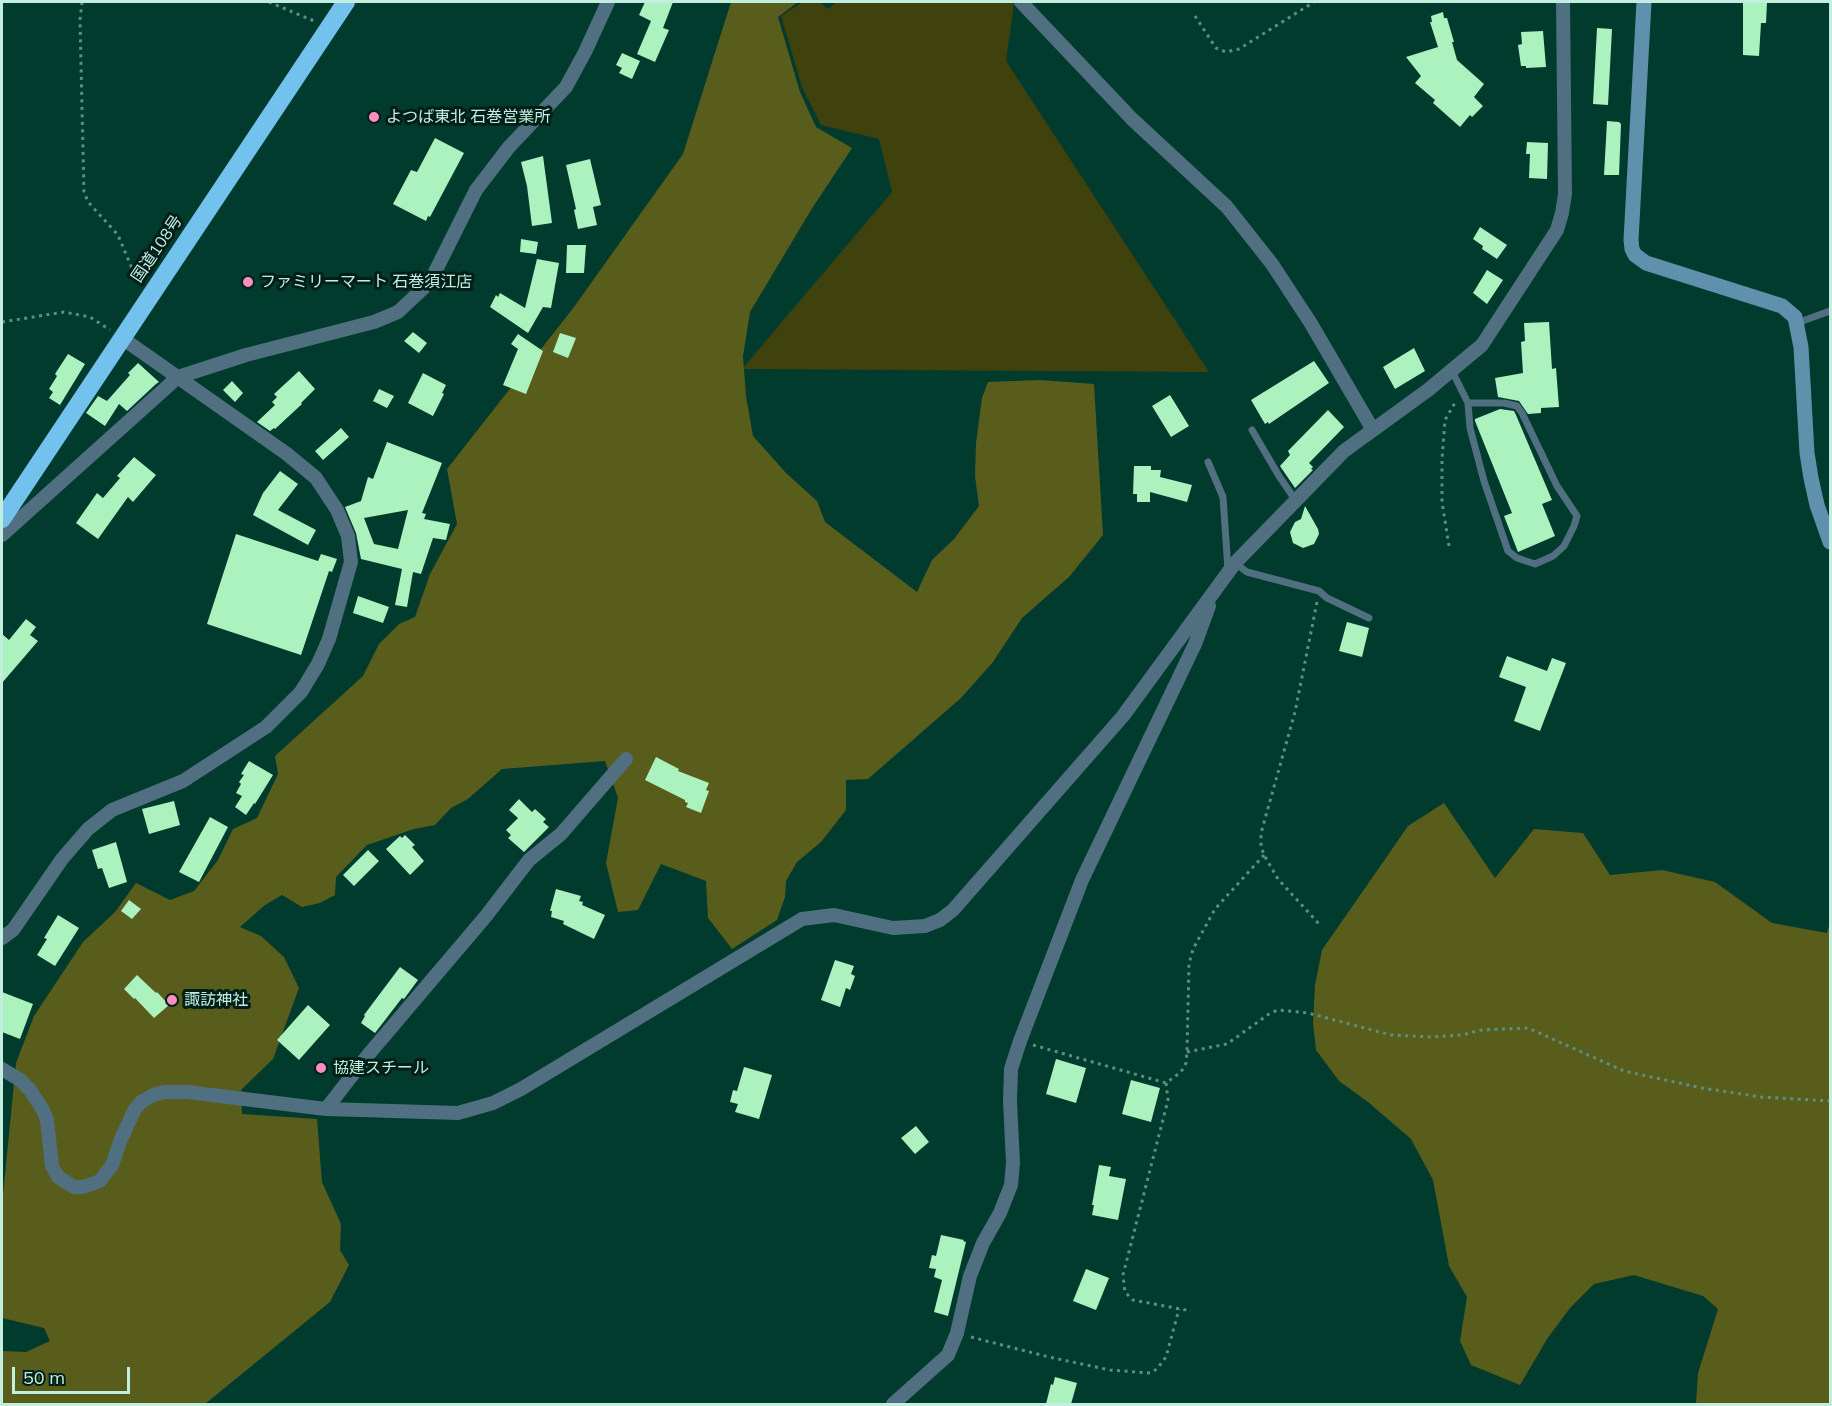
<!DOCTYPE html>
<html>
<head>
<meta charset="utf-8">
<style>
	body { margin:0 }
	#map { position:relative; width:1832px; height:1406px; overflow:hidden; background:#013b2e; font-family:Mulish,sans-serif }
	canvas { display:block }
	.frame { position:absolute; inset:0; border:3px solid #c2eedf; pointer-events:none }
	.scale { position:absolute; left:12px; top:1367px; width:118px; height:27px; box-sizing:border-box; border:3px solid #c2eedf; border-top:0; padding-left:8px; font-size:18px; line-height:21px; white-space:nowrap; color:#c2eedf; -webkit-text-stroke:4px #011f17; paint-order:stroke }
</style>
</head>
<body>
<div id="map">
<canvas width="1832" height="1406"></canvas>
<div class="frame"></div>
<div class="scale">50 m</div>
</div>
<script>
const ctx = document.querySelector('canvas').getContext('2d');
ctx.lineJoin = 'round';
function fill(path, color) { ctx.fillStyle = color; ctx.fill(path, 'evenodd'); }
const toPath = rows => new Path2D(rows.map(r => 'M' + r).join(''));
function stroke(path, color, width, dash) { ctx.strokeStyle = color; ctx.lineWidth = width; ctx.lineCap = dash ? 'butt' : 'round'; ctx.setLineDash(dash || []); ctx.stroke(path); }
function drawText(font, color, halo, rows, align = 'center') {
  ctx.font = font + ' Mulish,"Noto Sans JP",sans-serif'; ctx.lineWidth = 6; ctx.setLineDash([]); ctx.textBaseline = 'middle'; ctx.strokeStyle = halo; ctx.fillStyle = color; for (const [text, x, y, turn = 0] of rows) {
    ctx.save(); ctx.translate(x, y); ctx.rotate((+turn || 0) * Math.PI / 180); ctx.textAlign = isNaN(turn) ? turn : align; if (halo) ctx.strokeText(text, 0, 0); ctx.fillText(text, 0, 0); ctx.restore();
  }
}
fill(toPath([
	[803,2,821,2,827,9,837,2,1011,2,1014,4,1006,61,1209,372,742,369,892,192,879,139,821,125,802,87,781,16]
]), '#3f420d');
fill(toPath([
	[731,2,798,2,778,17,800,92,816,127,852,148,811,210,750,312,743,356,746,396,753,436,786,473,817,501,825,522,917,592,932,560,954,539,979,506,975,476,976,443,982,398,988,382,1040,380,1094,384,1103,535,1069,577,1022,618,993,662,961,698,868,779,846,780,846,810,821,842,797,862,786,881,785,897,777,920,732,949,708,918,706,881,661,864,638,910,618,912,606,863,618,798,605,761,502,769,468,799,451,808,435,825,414,829,367,845,336,877,335,895,320,903,302,907,282,895,265,905,240,927,261,936,284,957,299,988,273,1059,241,1090,242,1114,317,1119,322,1182,341,1224,340,1250,349,1265,330,1302,205,1404,2,1404,2,1351,26,1352,50,1341,44,1328,2,1318,2,1205,16,1063,34,1016,83,942,115,912,136,883,170,900,194,891,218,860,233,829,257,818,278,774,275,756,363,676,379,644,399,624,415,617,430,574,457,524,447,469,574,307,683,154],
	[1444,803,1495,878,1534,829,1583,833,1610,875,1662,870,1715,882,1772,923,1827,933,1830,922,1830,1404,1696,1404,1698,1373,1718,1309,1703,1296,1634,1275,1594,1284,1570,1308,1547,1339,1520,1385,1471,1365,1460,1341,1467,1297,1449,1266,1433,1180,1411,1139,1368,1102,1339,1081,1316,1050,1313,1024,1315,985,1322,950,1408,826]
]), '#585d1c');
fill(toPath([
	[645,2,673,2,663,28,669,30,655,62,637,54,651,21,639,15],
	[1743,2,1767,2,1766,23,1761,23,1759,56,1743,55],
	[1443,12,1444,18,1447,18,1454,42,1452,42,1457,60,1484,84,1474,97,1483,106,1472,117,1470,115,1460,127,1433,103,1435,100,1415,83,1421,76,1406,57,1438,47,1430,22,1432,22,1431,16],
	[1597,28,1612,29,1608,105,1593,104],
	[1543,31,1546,67,1526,68,1526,66,1521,66,1518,45,1522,44,1521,32],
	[622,53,640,61,632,79,619,73,622,68,616,65],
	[1607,121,1619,122,1621,124,1619,175,1604,175],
	[435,138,464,153,430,217,428,216,426,221,393,204,411,170,417,172],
	[1527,142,1548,143,1547,179,1529,178,1530,154,1526,154],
	[543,156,552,223,532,226,527,186,521,162],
	[590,159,601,205,593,207,597,225,578,229,574,210,576,209,566,165],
	[1480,227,1507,245,1497,259,1482,249,1483,246,1473,239],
	[521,239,538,242,536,254,520,252],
	[567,245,586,245,584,273,566,273],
	[537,259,559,263,551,308,543,307,528,333,490,307,496,295,498,297,500,293,525,308],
	[1487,270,1503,280,1487,304,1473,293],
	[1549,322,1552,369,1556,368,1559,407,1541,408,1541,413,1528,414,1519,401,1498,397,1495,378,1523,373,1521,342,1525,341,1524,323],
	[413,332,427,343,419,353,404,341],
	[560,333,576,338,568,358,553,352],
	[518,334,543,351,526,394,503,385,518,349,511,344],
	[1414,348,1425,371,1395,389,1383,367],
	[68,354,85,364,60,405,49,398,53,392,49,389,57,376,55,374],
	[1314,361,1329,383,1269,424,1268,422,1265,424,1251,400],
	[138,363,159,382,156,384,127,411,119,404,105,426,86,413,98,396,107,401,130,375,128,373],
	[299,371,315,389,301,403,302,404,275,429,274,428,270,431,257,422,275,405,272,402,277,397,274,394],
	[423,373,446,385,442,393,444,394,433,416,408,403],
	[232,381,243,393,235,402,223,390],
	[379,389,394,396,387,408,373,401],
	[1170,395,1189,426,1171,437,1152,406],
	[1500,409,1514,411,1516,415,1552,500,1542,504,1555,536,1518,552,1504,516,1512,513,1475,421,1475,419],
	[1328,410,1344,427,1309,463,1313,467,1311,469,1313,470,1295,488,1280,466,1290,455,1288,451],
	[341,428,349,437,323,460,315,451],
	[387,442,442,463,422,513,426,514,424,519,450,524,446,540,433,538,421,574,413,572,407,607,395,605,402,569,361,559,356,533,345,507,361,501,368,477,373,479],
	[408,510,398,549,374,544,364,518],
	[134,457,156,475,133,502,128,497,98,539,76,523,97,493,103,498,120,478,117,476],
	[1134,466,1151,466,1151,470,1161,470,1160,477,1192,485,1187,502,1150,492,1150,502,1137,502,1137,494,1133,494],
	[280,471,298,484,278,510,316,530,308,545,253,515,263,493],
	[1305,506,1318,529,1319,534,1314,544,1303,548,1293,543,1290,532,1295,522,1301,519],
	[236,534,318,561,321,554,337,559,332,572,329,571,301,655,207,624],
	[358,596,389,607,383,623,353,613],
	[26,619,36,627,30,635,38,641,2,683,2,634,9,640],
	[1347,622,1369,628,1362,657,1339,651],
	[1507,656,1547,671,1552,658,1566,663,1540,731,1514,721,1526,687,1499,677],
	[656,757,679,769,678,771,709,783,706,790,709,791,701,813,686,807,688,803,685,802,685,800,645,780],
	[249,761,273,775,255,804,254,803,246,815,235,807,242,796,236,793,241,784,239,782,244,775,241,774],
	[519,799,532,812,535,809,546,819,543,822,549,827,524,852,508,838,511,835,506,830,518,818,509,810],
	[174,801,180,825,149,834,142,809],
	[210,817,228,827,199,882,179,872],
	[405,835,415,845,412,847,424,861,410,875,386,849,400,836,402,838],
	[116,842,127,882,109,888,102,868,98,869,92,850],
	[368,850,379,861,354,886,343,875],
	[556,889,581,896,579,901,583,902,582,905,605,915,594,939,563,924,564,921,551,917,552,911,550,911],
	[129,900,141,909,132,919,121,911],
	[58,915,79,928,55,966,37,955,47,939,44,938],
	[835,960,854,966,851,974,855,976,850,990,846,988,840,1007,821,1000],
	[400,967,418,980,404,999,402,998,375,1033,361,1023,365,1016,364,1015],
	[137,975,156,993,157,992,169,1005,154,1018,135,998,134,999,124,989],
	[2,992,33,1004,20,1039,2,1032],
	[308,1005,330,1025,299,1060,277,1040],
	[1056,1059,1086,1068,1076,1103,1046,1094],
	[744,1067,772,1075,759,1119,735,1112,738,1104,730,1102,733,1090,737,1091],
	[1131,1080,1160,1088,1151,1122,1122,1114],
	[916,1126,929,1142,915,1154,901,1138],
	[1099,1165,1111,1167,1109,1176,1126,1179,1118,1220,1092,1215,1094,1205,1092,1205],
	[941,1235,964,1240,963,1241,966,1242,948,1316,934,1312,942,1280,934,1277,936,1269,929,1268,932,1255,936,1256],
	[1086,1269,1109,1278,1096,1310,1073,1301],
	[1055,1377,1077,1383,1071,1404,1046,1404,1051,1384,1053,1385]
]), '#abf2bf');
stroke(toPath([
	[82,2,80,20,84,193,89,203,118,235,138,283],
	[269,2,314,21],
	[1195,16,1216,48,1226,52,1239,49,1314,2],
	[2,322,64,312,90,317,110,330],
	[1449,546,1442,502,1442,459,1445,420,1456,401],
	[1317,602,1295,712,1261,833,1261,846,1264,855,1278,879,1320,925],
	[1033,1045,1166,1083,1181,1072,1186,1063,1187,1052,1189,964,1193,949,1215,909,1264,855],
	[1187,1052,1227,1044,1269,1014,1278,1010,1308,1013,1391,1035,1431,1037,1462,1035,1481,1030,1528,1028,1624,1071,1702,1088,1761,1097,1830,1101],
	[1166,1083,1168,1100,1123,1275,1125,1292,1133,1300,1191,1311],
	[971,1337,1049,1357,1110,1370,1150,1373,1157,1369,1166,1357,1179,1309]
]), '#5c8f81', 3, [3, 4.5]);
stroke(toPath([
	[1797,323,1830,311],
	[1452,371,1468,403,1504,403,1517,406,1522,413,1557,486,1577,516,1574,526,1564,546,1553,556,1535,564,1517,558,1508,551,1484,481,1470,428,1468,403],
	[1252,430,1279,476,1296,501],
	[1208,462,1223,497,1228,570],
	[1235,563,1247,572,1319,591,1327,598,1369,618]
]), '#506f80', 7);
stroke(toPath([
	[1021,2,1132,119,1227,207,1272,264,1310,322,1373,430],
	[2,535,178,377,246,355,374,322,398,312,430,282,476,190,509,147,566,87,585,52,608,2],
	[2,938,13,930,62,859,88,829,112,810,183,781,266,727,301,692,318,664,329,639,351,562,348,536,337,510,316,478,287,454,122,338],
	[2,1069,20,1080,30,1090,43,1110,47,1120,52,1166,58,1177,74,1187,83,1187,100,1181,105,1174,112,1165,121,1139,135,1109,141,1102,153,1095,164,1092,187,1092,326,1109,458,1113,493,1103,521,1089,802,919,834,915,893,928,925,926,940,920,953,910,1123,716,1235,563,1344,451,1428,390,1482,345,1557,230,1562,213,1565,194,1563,2],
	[326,1109,368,1055,486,916,529,860,561,834,626,759],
	[893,1404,948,1355,957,1333,970,1276,983,1243,1000,1213,1011,1185,1013,1163,1010,1101,1011,1069,1020,1041,1082,880,1195,644,1209,606]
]), '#506f80', 14);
stroke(toPath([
	[1644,2,1631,240,1632,249,1635,255,1646,263,1782,306,1795,317,1801,347,1807,453,1811,478,1817,505,1830,542]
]), '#5f91ac', 15);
stroke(toPath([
	[2,519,346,2]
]), '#72c2ed', 18);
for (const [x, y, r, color] of [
	[374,117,6,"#fd8ebf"],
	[248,282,6,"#fd8ebf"],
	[172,1000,6,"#fd8ebf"],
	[321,1068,6,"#fd8ebf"]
]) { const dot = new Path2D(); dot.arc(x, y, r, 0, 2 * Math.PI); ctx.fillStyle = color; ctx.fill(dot); stroke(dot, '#011f17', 2); }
drawText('16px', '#c2eedf', '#011f17', [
	["よつば東北 石巻営業所",386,117],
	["ファミリーマート 石巻須江店",260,282],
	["諏訪神社",184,1000],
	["協建スチール",333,1068]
], 'left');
drawText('16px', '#c2eedf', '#011f17', [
	["国道108号",157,249,-56]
]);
</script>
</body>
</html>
